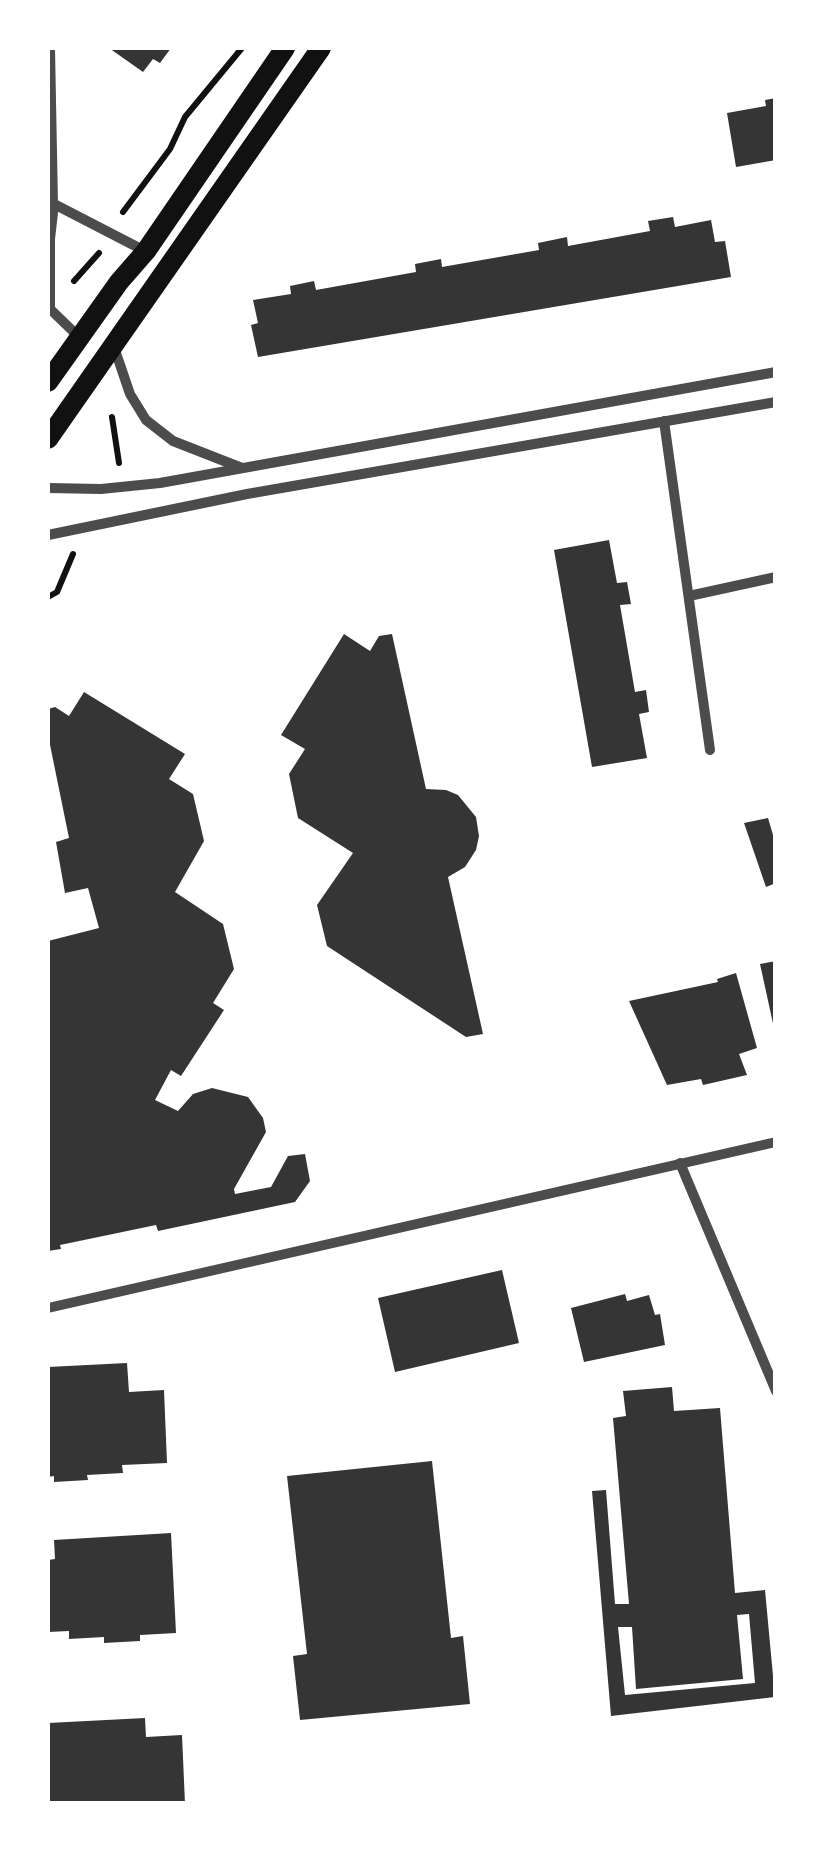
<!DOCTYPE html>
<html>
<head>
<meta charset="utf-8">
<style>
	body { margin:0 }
	#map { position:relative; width:823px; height:1851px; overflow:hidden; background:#fff; font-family:"Varela Round",sans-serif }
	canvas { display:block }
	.frame { position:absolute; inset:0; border:50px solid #fff; pointer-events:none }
</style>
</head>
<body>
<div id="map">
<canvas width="823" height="1851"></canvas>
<div class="frame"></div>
</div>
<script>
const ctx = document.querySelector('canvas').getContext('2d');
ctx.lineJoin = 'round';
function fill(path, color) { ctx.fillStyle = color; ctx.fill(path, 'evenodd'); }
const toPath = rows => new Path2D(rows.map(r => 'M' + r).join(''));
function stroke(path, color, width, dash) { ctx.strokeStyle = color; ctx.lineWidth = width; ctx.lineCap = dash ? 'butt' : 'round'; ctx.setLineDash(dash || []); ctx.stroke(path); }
fill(toPath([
	[109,48,171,48,160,63,153,59,143,72],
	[776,98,776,160,736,167,727,113,766,106,765,100],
	[673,217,675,227,711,220,715,242,725,241,731,277,258,357,251,325,258,323,253,300,291,294,290,286,314,281,316,290,416,272,415,264,441,259,442,267,539,250,538,243,567,237,568,246,650,231,648,221],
	[609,540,617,583,627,582,631,604,620,605,635,692,646,690,649,712,639,714,647,758,592,767,554,550],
	[344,634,370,651,379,636,392,634,426,789,446,790,458,795,476,817,479,836,476,850,465,867,448,877,483,1034,466,1037,327,946,317,905,353,853,298,818,289,774,305,749,281,735],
	[84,692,185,754,169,779,193,794,204,841,175,892,223,924,234,969,213,1003,224,1010,181,1076,171,1070,155,1100,178,1111,193,1094,212,1088,248,1097,263,1118,266,1132,234,1189,235,1194,271,1187,288,1156,305,1154,310,1181,295,1202,158,1231,156,1225,60,1245,61,1249,48,1251,48,941,99,928,88,888,65,893,56,842,69,838,48,735,48,709,55,707,69,716],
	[768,818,776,845,776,883,766,887,744,823],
	[776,961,776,1027,774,1028,760,964],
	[736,973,757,1048,739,1054,747,1075,703,1085,701,1079,667,1085,629,1001,718,982,717,979],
	[502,1270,519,1343,395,1372,378,1298],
	[625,1294,627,1301,649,1295,655,1315,660,1314,665,1345,584,1362,571,1308],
	[127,1363,129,1392,164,1390,167,1463,122,1465,123,1473,87,1475,88,1480,54,1482,54,1476,48,1477,48,1367],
	[672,1387,674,1411,720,1408,735,1593,765,1590,775,1697,611,1716,592,1491,606,1490,615,1604,629,1604,613,1418,626,1416,623,1391],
	[749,1614,755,1683,625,1695,618,1627,632,1627,636,1689,743,1679,737,1615],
	[432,1461,451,1638,463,1636,470,1704,300,1720,293,1656,307,1654,287,1476],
	[171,1533,176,1633,140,1635,140,1641,104,1643,104,1637,69,1639,69,1631,48,1632,48,1560,55,1559,54,1540],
	[145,1718,146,1737,182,1735,185,1804,48,1804,48,1723]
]), '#353535');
stroke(toPath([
	[123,212,170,149,185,117,242,48],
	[74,281,99,253],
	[112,417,119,463],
	[48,597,57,592,73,554]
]), '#111', 6);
stroke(toPath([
	[51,48,54,204]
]), '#4c4c4c', 8);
stroke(toPath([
	[78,336,50,309,50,239,54,204,145,251],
	[114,347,130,394,146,420,173,441,242,468],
	[664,421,710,750],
	[48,488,101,489,160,483,776,372],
	[48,535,247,494,776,402],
	[689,596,776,577],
	[680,1163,776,1391],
	[48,1308,776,1142]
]), '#4c4c4c', 10);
stroke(toPath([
	[48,382,119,282,146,251,285,48],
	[48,439,321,48]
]), '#111', 20);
</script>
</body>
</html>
